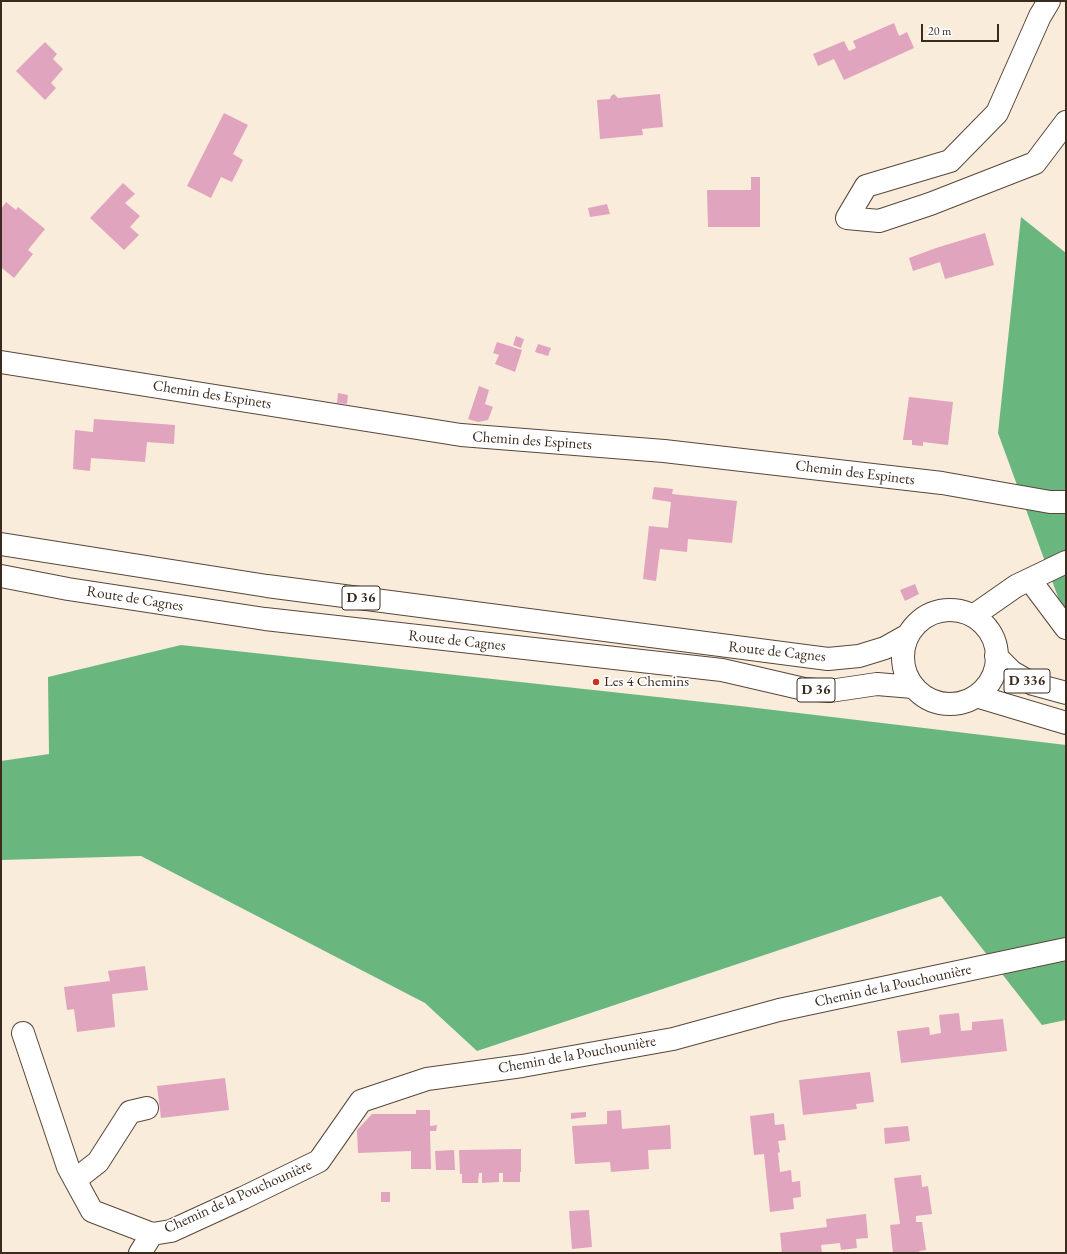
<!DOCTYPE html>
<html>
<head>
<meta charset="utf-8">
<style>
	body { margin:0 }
	#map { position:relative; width:1067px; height:1254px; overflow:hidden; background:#f9ecdb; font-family:"EB Garamond",serif }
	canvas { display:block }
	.frame { position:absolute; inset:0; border:2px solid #3b2a1e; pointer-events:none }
	.scale { position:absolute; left:921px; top:24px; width:78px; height:18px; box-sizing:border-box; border:2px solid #3b2a1e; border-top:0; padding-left:5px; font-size:12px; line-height:14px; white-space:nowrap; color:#3b2a1e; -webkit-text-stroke:3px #fff; paint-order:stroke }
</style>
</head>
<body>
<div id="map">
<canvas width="1067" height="1254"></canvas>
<div class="frame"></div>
<div class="scale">20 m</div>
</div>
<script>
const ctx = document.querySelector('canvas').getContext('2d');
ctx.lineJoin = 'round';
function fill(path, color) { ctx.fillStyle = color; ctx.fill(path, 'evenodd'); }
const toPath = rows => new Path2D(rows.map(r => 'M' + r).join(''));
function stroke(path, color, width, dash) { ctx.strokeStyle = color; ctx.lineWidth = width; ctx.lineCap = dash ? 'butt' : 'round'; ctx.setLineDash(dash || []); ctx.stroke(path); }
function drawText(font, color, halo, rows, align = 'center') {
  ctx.font = font + ' "EB Garamond",serif'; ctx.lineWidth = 3.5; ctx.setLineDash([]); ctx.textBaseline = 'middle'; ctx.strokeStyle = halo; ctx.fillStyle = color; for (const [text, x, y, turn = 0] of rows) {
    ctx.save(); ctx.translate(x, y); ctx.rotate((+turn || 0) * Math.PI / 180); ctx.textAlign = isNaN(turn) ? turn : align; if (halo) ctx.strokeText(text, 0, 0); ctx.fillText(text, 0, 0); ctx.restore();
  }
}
fill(toPath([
	[1021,217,1066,253,1066,619,998,433],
	[181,645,740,706,1066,745,1066,1020,1042,1025,941,896,477,1051,425,1003,141,856,1,860,1,761,49,754,48,677]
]), '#6ab67f');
fill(toPath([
	[894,23,899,36,907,32,914,48,844,80,834,59,818,66,813,54,844,41,849,51,856,48,853,41],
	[45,42,57,54,53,59,63,69,51,83,56,88,45,100,16,71],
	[614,94,618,98,660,94,663,127,642,129,643,135,600,139,597,100,610,99,611,96],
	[224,113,248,125,233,154,243,160,232,182,221,177,211,198,187,186],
	[751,177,760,177,760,227,708,227,707,190,751,190],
	[123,183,135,194,125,203,140,216,130,227,139,235,124,250,90,218],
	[6,202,16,210,18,207,45,229,28,250,33,254,14,278,2,268,1,269,1,209],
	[607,204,610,214,590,217,588,208],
	[985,233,994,265,945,279,940,262,913,271,909,258,936,248],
	[516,336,524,339,521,348,513,345],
	[497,342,522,350,515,372,495,364,499,355,493,353],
	[538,344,551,348,548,356,535,352],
	[479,386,489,390,485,404,493,407,488,420,478,422,468,419],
	[338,393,348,395,347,404,337,403],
	[909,397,953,402,948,445,923,442,923,446,912,445,912,440,903,440],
	[94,419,175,425,174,444,147,442,145,462,91,458,90,471,73,469,75,430,93,432],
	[654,487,673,489,672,494,737,501,732,543,688,539,687,552,660,549,656,581,643,579,649,526,668,528,671,502,652,499],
	[915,584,919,594,905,601,900,590],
	[145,966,148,990,112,994,115,1027,77,1032,74,1009,67,1010,64,987,110,981,108,971],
	[959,1013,961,1031,972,1030,972,1022,1003,1019,1007,1051,901,1063,897,1031,929,1027,930,1035,941,1033,939,1015],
	[870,1072,874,1102,856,1104,857,1109,803,1115,799,1080],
	[225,1078,229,1110,161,1118,157,1086],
	[416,1110,430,1110,430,1126,437,1125,436,1131,430,1131,431,1169,411,1169,411,1151,358,1153,357,1130,372,1114,416,1114],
	[621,1110,622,1129,670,1125,671,1149,648,1150,649,1169,611,1172,610,1162,575,1164,572,1126,607,1124,607,1111],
	[586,1112,586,1117,571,1119,571,1113],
	[774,1113,775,1125,784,1124,786,1140,778,1141,780,1152,778,1153,780,1172,791,1170,792,1182,800,1181,801,1197,793,1198,794,1209,770,1212,764,1154,754,1155,750,1116],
	[908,1126,910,1141,885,1144,884,1128],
	[521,1149,521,1172,520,1172,520,1182,503,1182,503,1173,499,1173,499,1182,482,1183,482,1173,479,1173,478,1183,462,1183,462,1174,460,1174,459,1150],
	[454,1150,455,1170,436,1170,435,1151],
	[921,1175,922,1187,928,1186,932,1214,916,1216,916,1222,922,1222,926,1250,919,1251,920,1253,893,1253,890,1225,900,1224,894,1178],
	[381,1192,390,1192,390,1202,381,1202],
	[589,1210,592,1247,572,1249,569,1211],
	[866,1214,868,1238,856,1239,857,1248,841,1250,840,1243,821,1245,822,1253,782,1253,780,1233,827,1227,826,1219]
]), '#e0a4bf');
const minor = toPath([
	[1049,1,1040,16,997,113,950,161,866,186,847,218,879,221,930,204,1035,163,1066,122],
	[1,362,461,435,664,451,942,483,1050,502,1066,502],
	[1030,580,1066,628],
	[23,1033,68,1167,92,1211,152,1234],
	[75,1180,98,1162,130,1112,147,1108],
	[140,1253,152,1234,171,1231,243,1198,319,1161,361,1101,427,1079,522,1066,673,1039,779,1010,1066,949]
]);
const major = toPath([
	[1,544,267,586,828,659,859,656,885,648,908,635],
	[1,576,68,589,265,619,722,670,804,689,830,691,877,684,913,687],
	'903 657a47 47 0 1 1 94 0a47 47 0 1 1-94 0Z',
	[973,616,1016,586,1066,562],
	[996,656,1012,672,1033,684,1066,693],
	[976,696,1066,723]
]);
stroke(minor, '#58473a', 24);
stroke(major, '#58473a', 24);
stroke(minor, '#fff', 22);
stroke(major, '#fff', 22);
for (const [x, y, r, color] of [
	[596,682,4,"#c8321e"]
]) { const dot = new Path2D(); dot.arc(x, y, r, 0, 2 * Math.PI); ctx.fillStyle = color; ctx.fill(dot); stroke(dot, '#fff', 1.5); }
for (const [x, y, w] of [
	[361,598,38],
	[1027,681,46],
	[816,690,38]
]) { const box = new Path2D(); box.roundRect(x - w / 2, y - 12, w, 24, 3); ctx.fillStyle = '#fff'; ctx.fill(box); stroke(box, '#3b2a1e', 1); }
drawText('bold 14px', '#3b2a1e', null, [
	["D 36",361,598],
	["D 336",1027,681],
	["D 36",816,690]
]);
drawText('15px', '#3b2a1e', '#fff', [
	["Chemin des Espinets",212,395,9],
	["Chemin des Espinets",532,441,4],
	["Chemin des Espinets",855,473,7],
	["Route de Cagnes",135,599,9],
	["Route de Cagnes",457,641,6],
	["Route de Cagnes",777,652,6],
	["Chemin de la Pouchounière",893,986,-12],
	["Chemin de la Pouchounière",577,1055,-10],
	["Chemin de la Pouchounière",238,1197,-24]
]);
drawText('15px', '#3b2a1e', '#fff', [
	["Les 4 Chemins",604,682]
], 'left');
</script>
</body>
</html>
